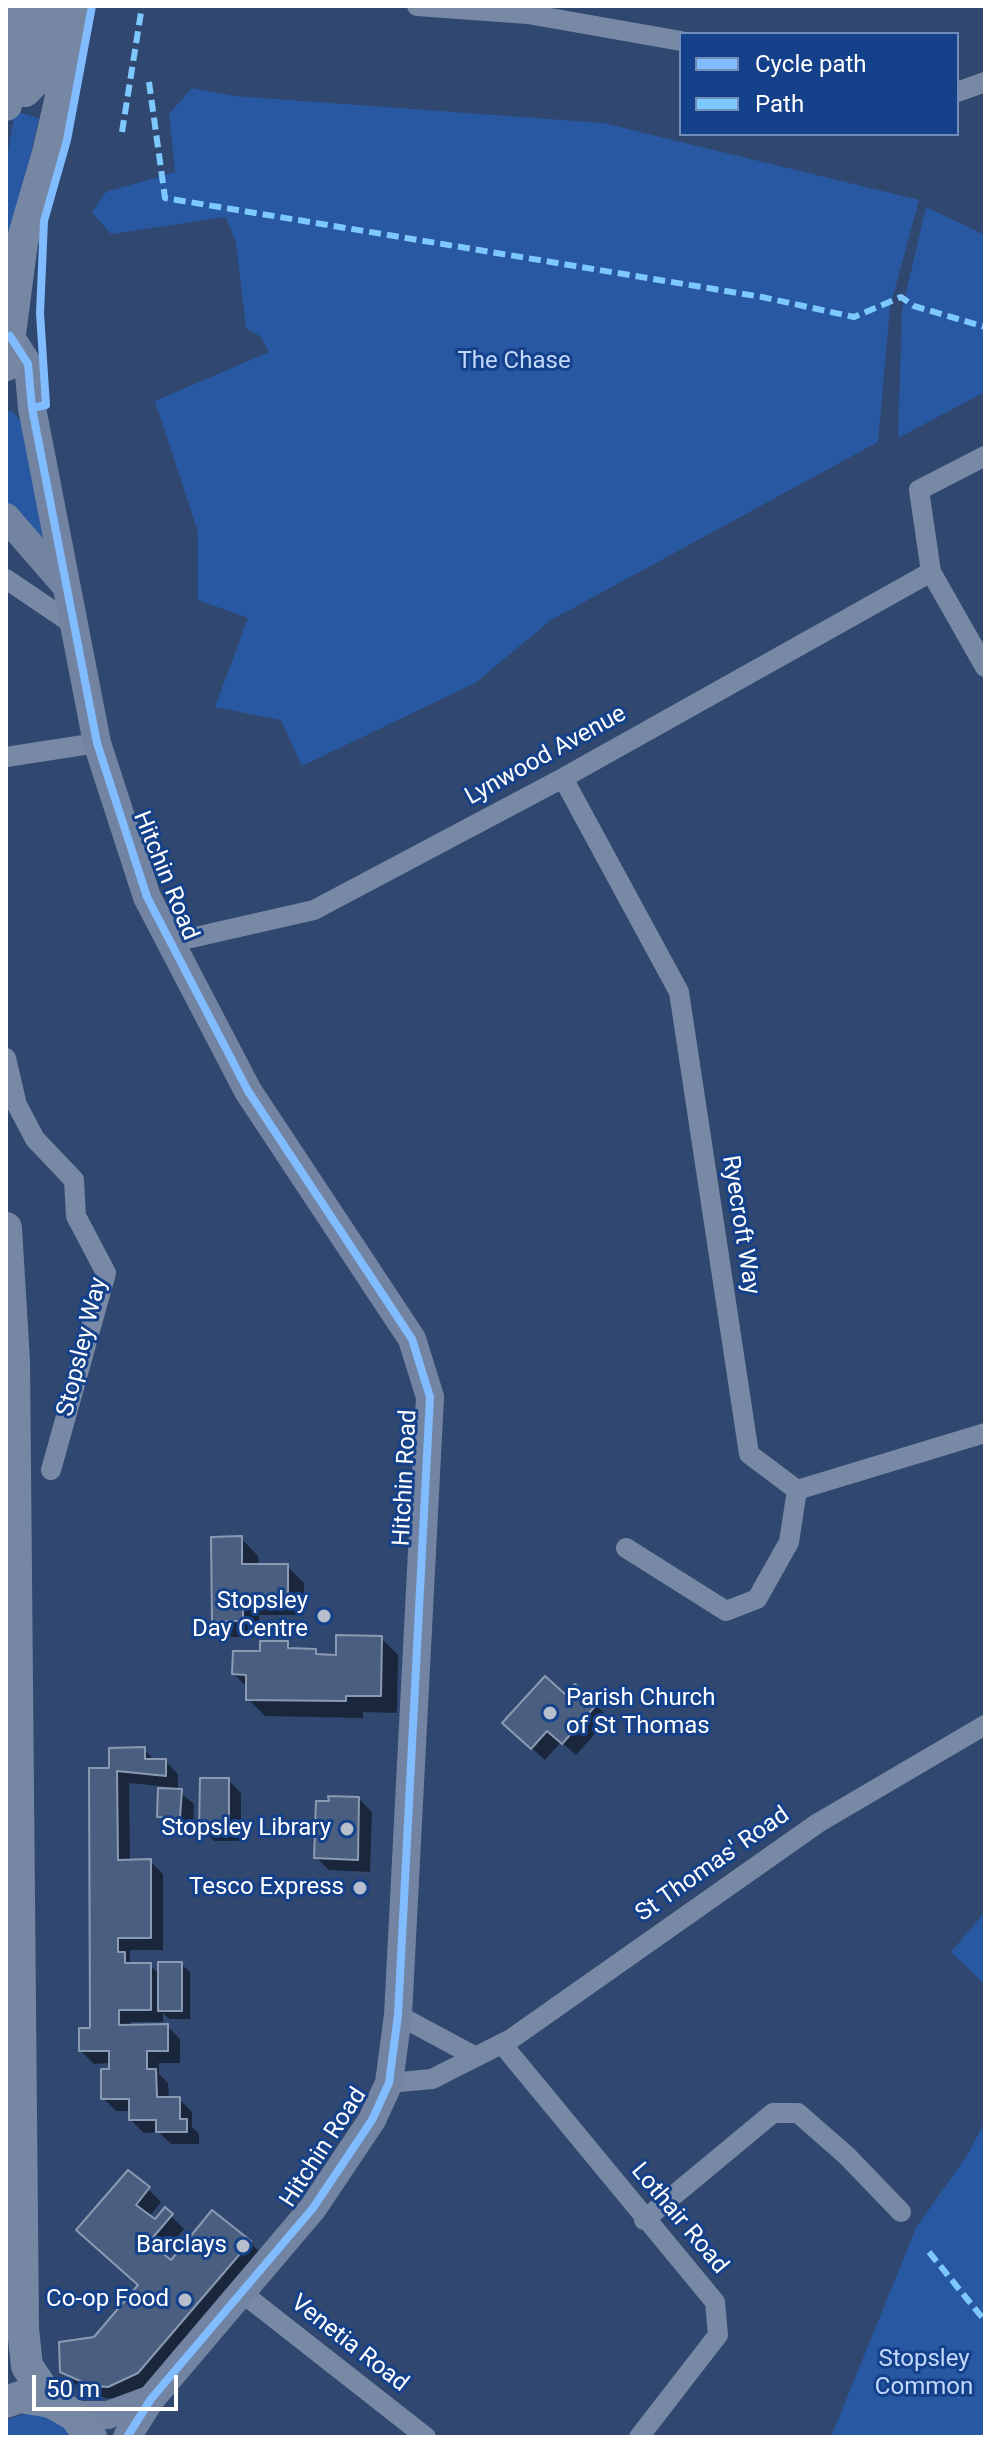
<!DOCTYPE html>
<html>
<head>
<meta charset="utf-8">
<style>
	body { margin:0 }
	#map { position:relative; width:991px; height:2443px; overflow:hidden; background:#304870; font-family:Roboto,sans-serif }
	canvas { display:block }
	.frame { position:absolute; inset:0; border:8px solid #fff; pointer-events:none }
	.legend { position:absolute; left:679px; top:32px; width:280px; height:104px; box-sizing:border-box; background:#15418b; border:2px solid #738db9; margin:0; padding:10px 14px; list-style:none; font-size:24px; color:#fff }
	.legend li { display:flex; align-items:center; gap:16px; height:40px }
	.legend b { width:40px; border:2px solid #738db9 }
	.scale { position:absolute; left:32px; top:2375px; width:146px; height:36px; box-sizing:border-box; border:4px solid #fff; border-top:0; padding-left:10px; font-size:24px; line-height:28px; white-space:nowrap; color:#fff; -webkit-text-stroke:6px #15418b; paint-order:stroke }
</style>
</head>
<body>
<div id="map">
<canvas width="991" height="2443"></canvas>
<div class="frame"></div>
<ul class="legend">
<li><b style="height:10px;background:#80bcff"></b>Cycle path</li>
<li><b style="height:10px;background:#7dc8fe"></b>Path</li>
</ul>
<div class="scale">50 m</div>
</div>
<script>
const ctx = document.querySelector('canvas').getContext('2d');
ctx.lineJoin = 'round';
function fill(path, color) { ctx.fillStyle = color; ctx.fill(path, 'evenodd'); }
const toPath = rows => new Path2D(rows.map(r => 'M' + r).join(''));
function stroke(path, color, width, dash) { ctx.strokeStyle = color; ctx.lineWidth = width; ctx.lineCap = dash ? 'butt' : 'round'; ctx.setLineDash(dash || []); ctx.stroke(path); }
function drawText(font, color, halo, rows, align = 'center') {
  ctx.font = font + ' Roboto,sans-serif'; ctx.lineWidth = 6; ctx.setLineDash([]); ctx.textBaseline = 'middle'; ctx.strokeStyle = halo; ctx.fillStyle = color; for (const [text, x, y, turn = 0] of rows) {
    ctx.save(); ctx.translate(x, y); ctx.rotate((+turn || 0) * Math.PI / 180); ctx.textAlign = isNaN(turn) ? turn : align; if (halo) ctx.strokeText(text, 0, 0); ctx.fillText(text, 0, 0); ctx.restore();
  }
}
fill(toPath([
	[192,88,234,96,603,123,919,200,890,307,878,442,551,620,475,683,302,766,281,720,215,707,248,618,198,600,198,532,155,401,269,352,261,337,246,328,236,243,226,217,111,234,92,212,106,192,175,172,169,114],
	[15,112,39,118,12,236,6,235,6,162],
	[926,207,985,235,985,392,898,438,902,310],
	[12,411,26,428,44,545,6,505,6,412],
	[985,1912,985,1985,951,1952],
	[985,2121,985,2437,831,2437,916,2228,968,2154],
	[31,2412,56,2418,76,2437,6,2437,6,2420]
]), '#2858a2');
fill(toPath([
	[241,1538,258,1556,259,1566,287,1566,304,1583,304,1615,259,1615,260,1637,231,1637,214,1620],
	[381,1638,398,1655,397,1713,363,1712,363,1718,265,1716,248,1699,248,1688,234,1674,262,1653,287,1643,294,1651,338,1657],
	[566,1697,596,1705,609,1718,576,1755,561,1742,545,1760,518,1736],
	[144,1749,155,1761,165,1761,178,1774,178,1791,194,1804,193,1830,172,1829,159,1816,169,1787,129,1783,130,1862,150,1861,163,1874,163,1950,130,1950,130,1961,135,1965,150,1965,160,1975,181,1964,190,1972,190,2019,169,2019,163,2013,163,2022,131,2022,131,2026,167,2026,180,2039,180,2063,159,2063,159,2074,168,2083,169,2099,179,2099,192,2112,192,2127,199,2134,199,2144,171,2144,159,2132,144,2133,131,2120,131,2111,116,2111,103,2098,111,2063,94,2064,81,2051,92,2030,111,1770],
	[228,1780,241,1793,241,1841,214,1841,201,1828],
	[359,1799,372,1812,370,1872,329,1870,316,1857],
	[148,2189,161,2202,149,2217,155,2222,165,2210,184,2229,162,2255,171,2263,250,2242,262,2255,151,2386,122,2399,105,2398,75,2384,62,2371,95,2339,140,2285,92,2243]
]), '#0007');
const building = toPath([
	[242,1536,242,1564,288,1564,288,1598,243,1599,243,1621,212,1621,211,1537,242,1536],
	[336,1635,382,1636,381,1696,346,1696,346,1701,246,1700,246,1675,232,1674,233,1651,260,1651,260,1641,288,1641,288,1648,316,1649,316,1654,336,1655,336,1635],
	[545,1676,565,1694,575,1684,597,1704,562,1744,547,1731,531,1749,502,1723,545,1676],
	[145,1747,145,1759,166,1759,166,1776,117,1771,118,1860,151,1859,151,1938,118,1938,118,1952,125,1952,125,1963,151,1963,151,2010,119,2010,119,2025,168,2024,168,2051,147,2051,147,2069,156,2069,157,2097,180,2097,180,2119,187,2119,187,2132,156,2132,156,2120,129,2120,129,2099,101,2099,101,2069,109,2069,109,2051,79,2051,79,2028,90,2028,89,1768,109,1768,109,1748,145,1747],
	[200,1778,229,1778,229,1829,199,1828,200,1778],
	[158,1788,182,1789,180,1818,157,1817,158,1788],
	[328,1796,359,1797,358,1860,314,1858,316,1801,329,1801,328,1796],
	[158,1962,182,1962,182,2011,158,2011,158,1962],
	[128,2170,150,2187,136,2205,155,2219,165,2207,173,2214,149,2242,171,2260,212,2210,251,2241,138,2373,108,2387,91,2386,60,2372,59,2342,94,2337,138,2285,76,2230,128,2170]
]);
fill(building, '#4a5f7f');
stroke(building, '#8b9ab3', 2);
stroke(toPath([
	[417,6,528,14,681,41],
	[957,92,985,82],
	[985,456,919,490,931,572,985,667],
	[6,579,74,625],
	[6,757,97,743],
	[563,778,679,992,749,1454,797,1490,985,1433],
	[169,943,314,910,563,778,931,572],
	[6,1058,17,1105,35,1139,74,1180,76,1216,106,1273,51,1470],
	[626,1548,726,1611,757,1599,789,1542,797,1490],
	[398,2015,476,2057],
	[502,2044,715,2302,718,2335,639,2437],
	[389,2083,432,2079,511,2039,818,1823,985,1725],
	[644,2220,773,2113,798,2113,847,2156,901,2212],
	[241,2292,426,2437]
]), '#7789a4', 20);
stroke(toPath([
	[10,336,28,364,32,408,97,743,147,897,248,1091,412,1339,430,1397,398,2015,389,2083,372,2120,313,2208,151,2399,127,2437],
	[6,517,66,586],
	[74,2415,108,2415,151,2399]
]), '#7284a1', 28);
stroke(toPath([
	[6,90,25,91,35,81,50,6],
	[6,105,25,6],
	[6,365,22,242,48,153,66,75,76,14,71,6],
	[6,1228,14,1361,23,2329,27,2366,51,2402],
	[6,2402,20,2397,51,2402,74,2415,91,2437]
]), '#7687a3', 32);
stroke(toPath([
	[149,82,165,198,762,297,854,317,901,297,914,306,985,327],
	[122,132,142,6],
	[929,2252,985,2321]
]), '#7dc8fe', 6, [12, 6]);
stroke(toPath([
	[10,336,28,364,32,408,97,743,147,897,248,1091,412,1339,430,1397,398,2015,389,2083,372,2120,313,2208,151,2399,127,2437],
	[32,408,46,405,40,313,44,221,67,140,92,6]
]), '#80bcff', 8);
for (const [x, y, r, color] of [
	[324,1616,8,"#b7bfcd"],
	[550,1713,8,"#b7bfcd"],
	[347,1829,8,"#b7bfcd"],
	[360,1888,8,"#b7bfcd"],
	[243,2246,8,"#b7bfcd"],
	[185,2300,8,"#b7bfcd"]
]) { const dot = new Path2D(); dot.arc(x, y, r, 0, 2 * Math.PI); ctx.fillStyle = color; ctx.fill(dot); stroke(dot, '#15418b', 3); }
drawText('24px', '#c3d9fb', '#15418b', [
	["The Chase",514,362],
	["Stopsley",924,2360],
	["Common",924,2388]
]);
drawText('24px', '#fff', '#15418b', [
	["Lynwood Avenue",546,756,-29],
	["Hitchin Road",165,876,68],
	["Ryecroft Way",740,1225,81],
	["Stopsley Way",83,1347,-76],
	["Hitchin Road",406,1478,-87],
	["St Thomas' Road",713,1865,-35],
	["Hitchin Road",324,2148,-57],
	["Lothair Road",679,2219,50],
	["Venetia Road",349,2344,38]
]);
drawText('24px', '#fff', '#15418b', [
	["Stopsley",308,1602],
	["Day Centre",308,1630],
	["Parish Church",566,1699,"left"],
	["of St Thomas",566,1727,"left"],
	["Stopsley Library",331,1829],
	["Tesco Express",344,1888],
	["Barclays",227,2246],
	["Co-op Food",169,2300]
], 'right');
</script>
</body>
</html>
